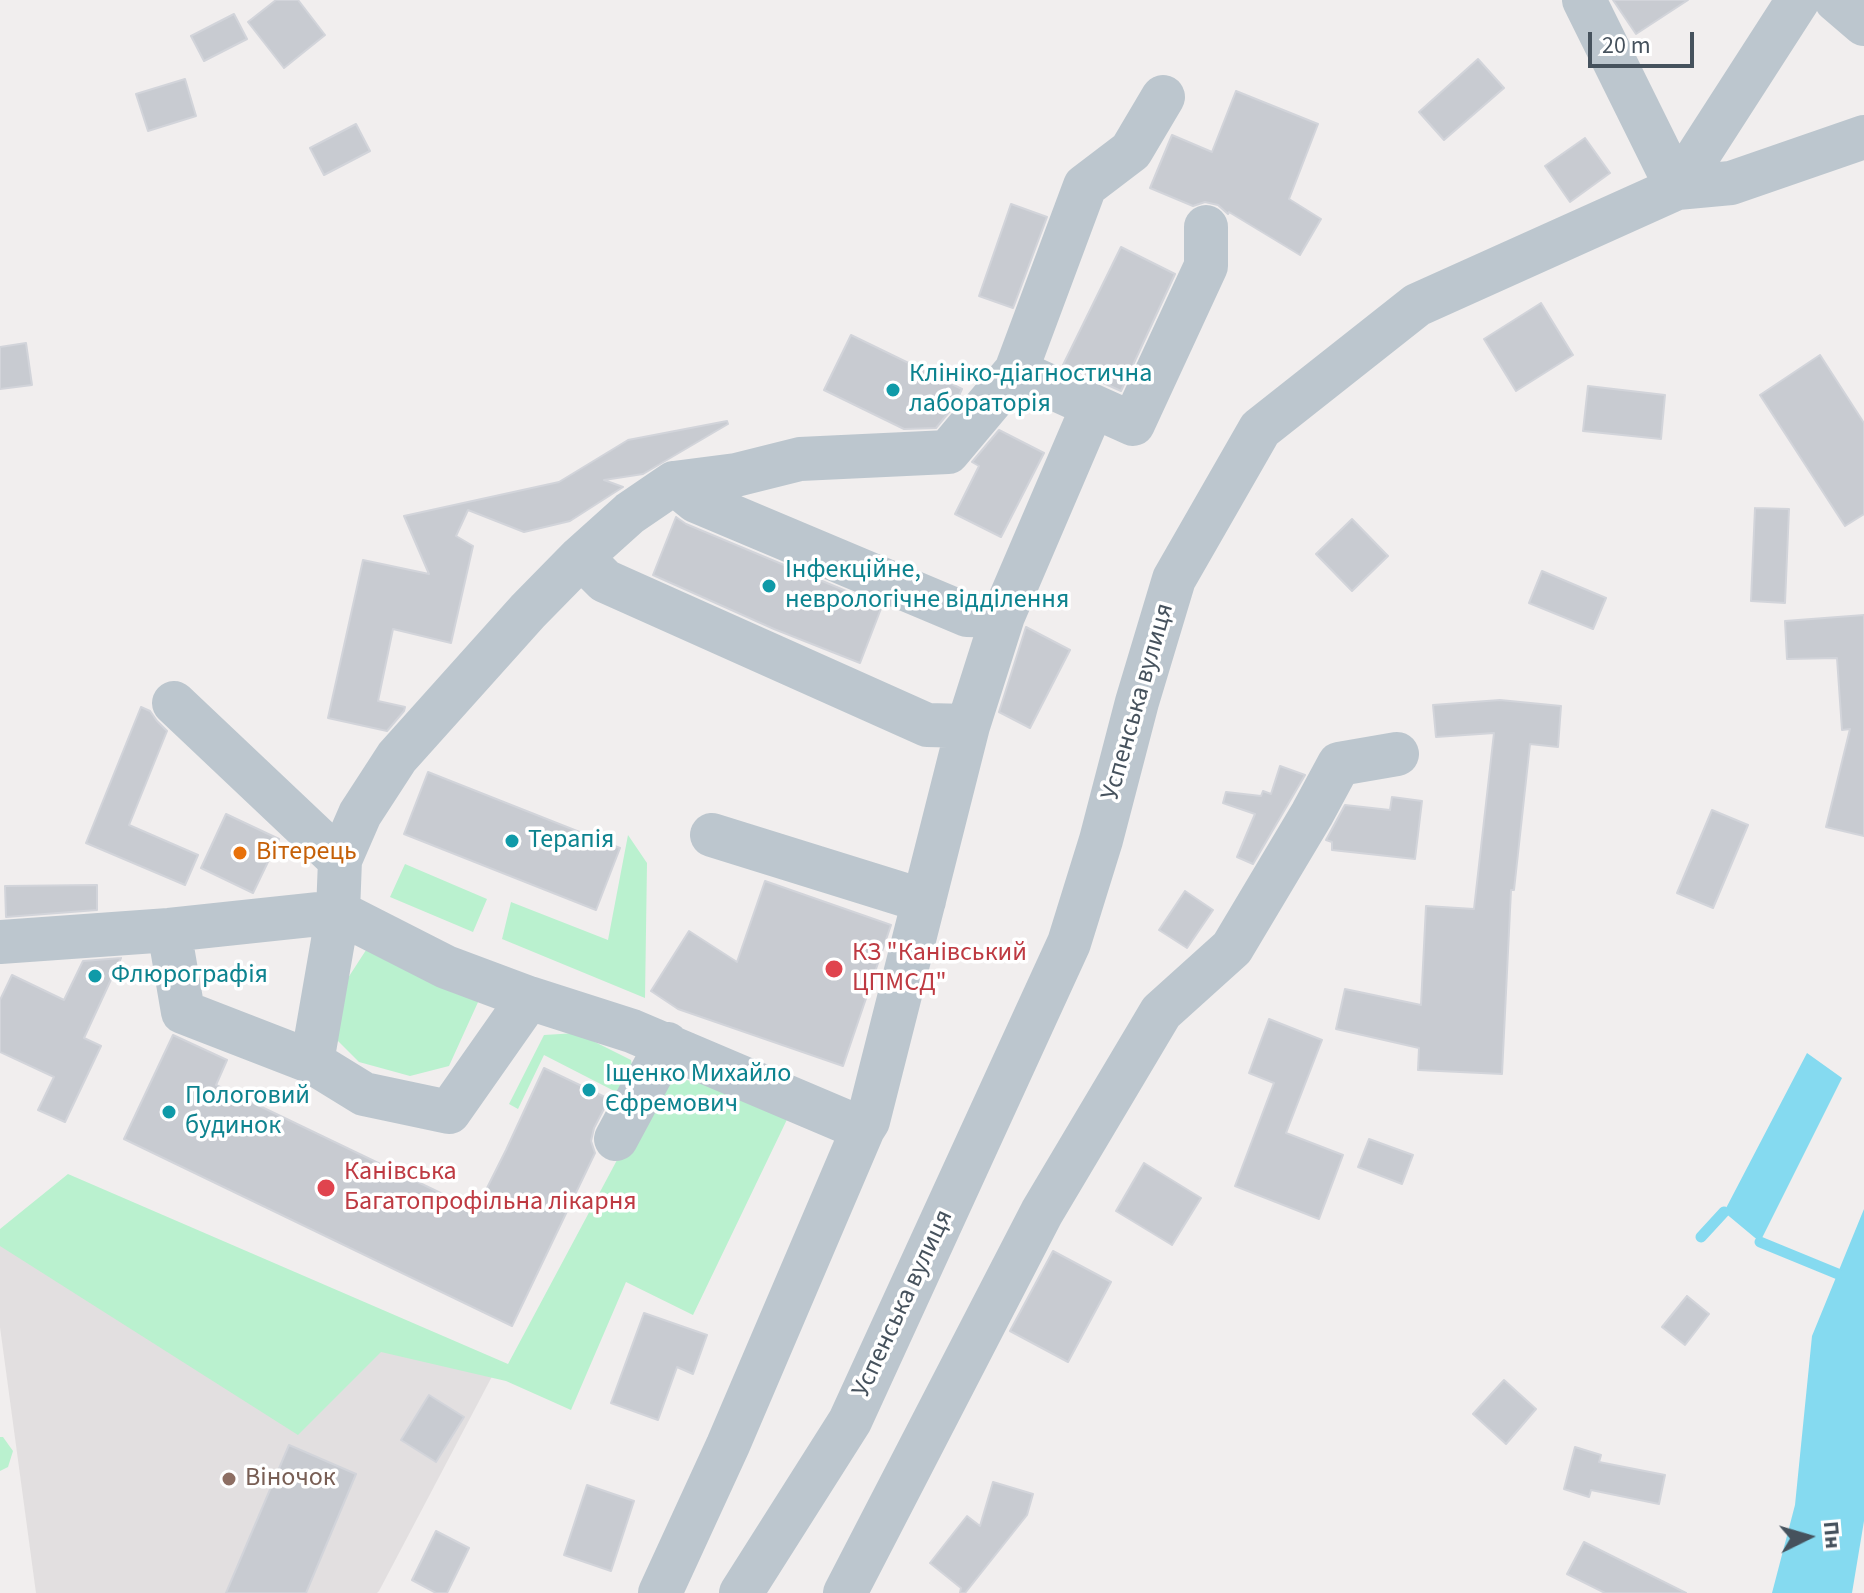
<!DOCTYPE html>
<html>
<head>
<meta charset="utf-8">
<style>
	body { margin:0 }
	#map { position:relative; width:1864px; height:1593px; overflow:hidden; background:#f1eeee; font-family:"Source Sans 3",sans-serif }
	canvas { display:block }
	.north { position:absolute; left:1768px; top:1497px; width:80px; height:80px; -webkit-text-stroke:6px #fff; paint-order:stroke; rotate:85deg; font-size:22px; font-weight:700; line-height:32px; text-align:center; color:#46525d }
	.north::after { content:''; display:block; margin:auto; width:28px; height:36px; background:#46525d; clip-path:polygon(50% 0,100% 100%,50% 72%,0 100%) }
	.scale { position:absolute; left:1588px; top:32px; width:106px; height:36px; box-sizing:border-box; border:4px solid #46525d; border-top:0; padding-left:10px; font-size:24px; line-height:28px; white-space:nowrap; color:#46525d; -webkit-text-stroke:6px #fff; paint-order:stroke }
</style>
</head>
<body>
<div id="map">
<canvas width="1864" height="1593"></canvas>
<div class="north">Пн</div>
<div class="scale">20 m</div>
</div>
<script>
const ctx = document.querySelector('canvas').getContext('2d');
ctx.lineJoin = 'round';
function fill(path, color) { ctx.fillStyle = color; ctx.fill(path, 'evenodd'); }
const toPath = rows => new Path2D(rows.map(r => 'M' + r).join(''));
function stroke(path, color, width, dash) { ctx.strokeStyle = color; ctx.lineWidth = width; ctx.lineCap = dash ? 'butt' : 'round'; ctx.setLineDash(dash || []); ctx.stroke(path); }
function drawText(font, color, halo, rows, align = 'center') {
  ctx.font = font + ' "Source Sans 3",sans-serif'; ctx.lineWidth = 7; ctx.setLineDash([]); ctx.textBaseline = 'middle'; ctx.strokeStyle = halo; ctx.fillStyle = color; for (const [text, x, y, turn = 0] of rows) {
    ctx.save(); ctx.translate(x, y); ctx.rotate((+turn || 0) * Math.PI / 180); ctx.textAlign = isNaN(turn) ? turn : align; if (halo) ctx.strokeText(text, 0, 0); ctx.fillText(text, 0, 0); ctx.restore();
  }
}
fill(toPath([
	[0,1229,497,1367,379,1591,377,1593,36,1593,0,1327]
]), '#e2dfe0');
fill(toPath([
	[628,835,647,863,645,998,502,939,511,902,608,940],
	[405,864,487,899,473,932,390,897],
	[368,947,484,989,449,1066,410,1076,359,1062,338,1041,335,998],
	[577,1033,631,1060,633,1070,622,1095,544,1055,518,1109,509,1104,544,1035],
	[663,1074,793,1107,693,1315,626,1282,571,1410,506,1381,381,1352,298,1435,0,1246,0,1229,68,1174,508,1364],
	[0,1437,3,1437,13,1451,8,1467,0,1471]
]), '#baf1cf');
fill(toPath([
	[1807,1053,1842,1078,1760,1242,1724,1212],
	[1864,1209,1864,1521,1852,1593,1772,1593,1795,1505,1812,1336]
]), '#85daf0');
stroke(toPath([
	[1701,1237,1724,1212],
	[1760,1242,1838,1274]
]), '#85daf0', 11);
const building = toPath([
	[276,0,298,0,325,35,284,68,248,22,276,0],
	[1613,0,1688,0,1636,34,1613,0],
	[234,14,247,39,204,61,191,36,234,14],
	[1478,59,1504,88,1444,140,1419,112,1478,59],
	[185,79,196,116,148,131,136,94,185,79],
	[1236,91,1318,124,1289,199,1321,219,1300,255,1229,212,1228,214,1218,205,1205,202,1193,206,1150,188,1172,135,1212,152,1236,91],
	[356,124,370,151,324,175,310,148,356,124],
	[1585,138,1610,173,1570,202,1545,166,1585,138],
	[1011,204,1047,217,1013,308,979,296,1011,204],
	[1121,247,1175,274,1121,391,1063,365,1121,247],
	[1541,303,1573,355,1516,391,1484,339,1541,303],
	[851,335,962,389,954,406,936,428,904,429,824,390,851,335],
	[26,343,32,385,0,389,0,347,26,343],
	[1820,355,1864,423,1864,514,1845,526,1760,395,1820,355],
	[1588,386,1665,395,1661,439,1583,431,1588,386],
	[727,421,728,424,643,474,604,480,623,487,570,521,524,532,468,510,456,536,473,546,451,643,393,629,378,701,405,707,404,711,387,731,328,718,363,560,429,574,404,516,559,482,628,440,727,421],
	[999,430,1044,453,1001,537,955,514,979,466,972,462,999,430],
	[1755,508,1789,509,1785,603,1751,601,1755,508],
	[676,517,686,524,882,606,860,663,774,629,653,575,676,517],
	[1352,519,1388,556,1352,591,1316,554,1352,519],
	[1542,571,1606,598,1593,629,1529,603,1542,571],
	[1864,615,1864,836,1826,827,1850,729,1842,730,1837,658,1787,659,1785,621,1864,615],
	[1026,627,1070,650,1030,728,999,712,1026,627],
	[1500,700,1561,706,1558,747,1530,744,1514,890,1511,890,1502,1074,1418,1070,1419,1048,1336,1029,1345,989,1421,1005,1426,906,1474,909,1494,733,1436,737,1433,705,1500,700],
	[141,707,150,711,157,721,167,731,129,825,198,855,185,885,86,843,141,707],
	[1280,766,1305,775,1253,864,1237,857,1255,814,1223,803,1226,792,1261,796,1263,791,1271,794,1280,766],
	[428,772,620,848,596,910,404,834,428,772],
	[1392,797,1422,801,1415,859,1332,850,1332,842,1326,840,1345,805,1390,810,1392,797],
	[1712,810,1748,825,1713,908,1677,893,1712,810],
	[226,814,279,839,253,893,201,868,226,814],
	[765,881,891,925,843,1066,678,1009,651,991,689,931,737,962,765,881],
	[97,885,97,910,6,917,5,886,97,885],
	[1185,891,1213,910,1187,948,1159,930,1185,891],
	[121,958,84,1038,101,1046,65,1122,38,1110,54,1077,0,1052,0,1000,12,975,64,1000,83,961,121,958],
	[1269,1019,1322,1040,1286,1133,1343,1155,1319,1219,1235,1186,1274,1083,1249,1073,1269,1019],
	[173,1035,227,1060,216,1085,476,1210,506,1150,544,1068,609,1099,594,1128,591,1141,595,1153,512,1326,124,1139,173,1035],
	[1369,1139,1413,1155,1402,1184,1358,1167,1369,1139],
	[1144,1163,1201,1198,1172,1245,1116,1211,1144,1163],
	[1053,1251,1111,1282,1068,1362,1010,1331,1053,1251],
	[1687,1296,1709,1314,1685,1345,1662,1327,1687,1296],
	[644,1313,707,1335,693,1374,677,1367,658,1420,611,1403,644,1313],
	[1504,1380,1536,1409,1506,1444,1473,1414,1504,1380],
	[429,1395,464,1417,436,1462,401,1440,429,1395],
	[289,1445,356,1474,306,1593,226,1593,289,1445],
	[1575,1447,1601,1455,1599,1462,1665,1475,1659,1504,1591,1490,1589,1497,1564,1489,1575,1447],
	[993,1482,1033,1494,1027,1515,965,1593,960,1593,961,1588,930,1563,967,1516,980,1526,993,1482],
	[587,1485,634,1501,611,1571,564,1555,587,1485],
	[436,1531,469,1548,447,1593,436,1593,412,1580,436,1531],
	[1584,1542,1686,1593,1605,1593,1567,1574,1584,1542]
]);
fill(building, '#c8cbd1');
stroke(building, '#d2d4da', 2);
stroke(toPath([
	[1584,0,1677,188],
	[1836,0,1864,24],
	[1677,188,1798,0],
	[1016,371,1093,406,1003,616,968,726,868,1121,863,1129,632,1031,529,998,446,967,338,912,340,860,360,814,397,757,528,611,581,557,630,513,674,483,736,475,800,459,948,452,1016,371],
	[1016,371,1085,186,1131,151,1163,97],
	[1093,406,1133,424,1206,266,1206,227],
	[674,483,696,501,967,615,1003,616],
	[581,557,605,581,927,725,968,726],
	[174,703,340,860],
	[712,835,924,901],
	[169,930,183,1012,312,1062],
	[0,942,169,930,338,912,312,1062,364,1094,449,1112,529,998],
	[616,1139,667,1044],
	[660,1593,728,1445,863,1129],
	[741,1593,850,1421,1069,943,1101,840,1137,702,1174,579,1260,429,1417,305,1677,188,1731,183,1864,137],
	[845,1593,1042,1212,1161,1012,1232,948,1312,814,1339,764,1397,754]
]), '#bcc6ce', 44);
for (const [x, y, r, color] of [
	[893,390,8,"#0f9aa8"],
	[769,586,8,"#0f9aa8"],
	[512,841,8,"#0f9aa8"],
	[240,853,8,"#e8710a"],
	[834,969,10,"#e0444e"],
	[95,976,8,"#0f9aa8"],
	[589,1090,8,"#0f9aa8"],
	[169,1112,8,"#0f9aa8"],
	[326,1188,10,"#e0444e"],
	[229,1479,8,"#8d6e63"]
]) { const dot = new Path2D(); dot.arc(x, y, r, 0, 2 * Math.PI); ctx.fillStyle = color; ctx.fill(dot); stroke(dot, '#fff', 3); }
drawText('26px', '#0d838f', '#fff', [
	["Клініко-діагностична",909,375],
	["лабораторія",909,405],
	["Інфекційне,",785,571],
	["неврологічне відділення",785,601],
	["Терапія",528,841],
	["Флюрографія",111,976],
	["Іщенко Михайло",605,1075],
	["Єфремович",605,1105],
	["Пологовий",185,1097],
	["будинок",185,1127]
], 'left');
drawText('26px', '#46525d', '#fff', [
	["Успенська вулиця",1139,702,-74],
	["Успенська вулиця",904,1304,-65]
]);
drawText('26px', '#c56008', '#fff', [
	["Вітерець",256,853]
], 'left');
drawText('26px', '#be3a42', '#fff', [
	["КЗ \"Канівський",852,954],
	["ЦПМСД\"",852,984],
	["Канівська",344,1173],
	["Багатопрофільна лікарня",344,1203]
], 'left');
drawText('26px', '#785e54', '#fff', [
	["Віночок",245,1479]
], 'left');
</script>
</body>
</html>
